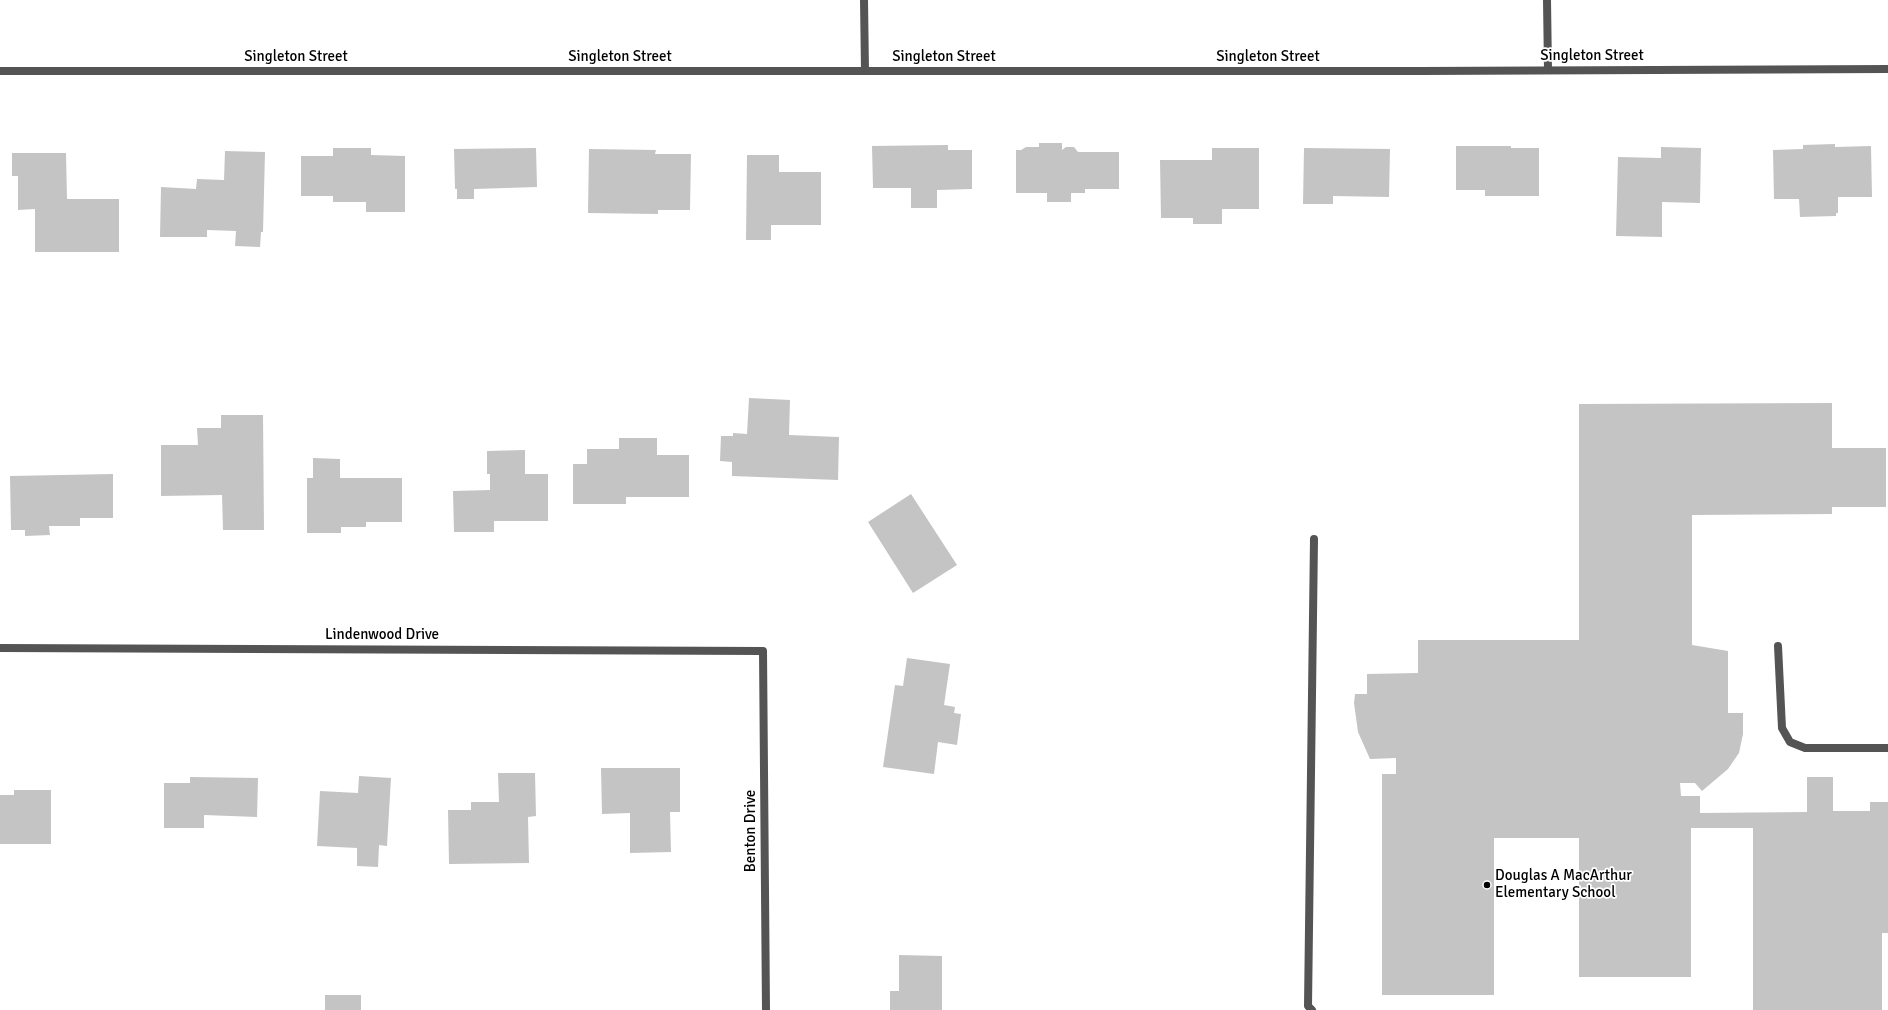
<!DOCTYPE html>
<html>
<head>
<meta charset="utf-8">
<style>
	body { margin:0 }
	canvas { display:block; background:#fff }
</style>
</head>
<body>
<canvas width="1888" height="1010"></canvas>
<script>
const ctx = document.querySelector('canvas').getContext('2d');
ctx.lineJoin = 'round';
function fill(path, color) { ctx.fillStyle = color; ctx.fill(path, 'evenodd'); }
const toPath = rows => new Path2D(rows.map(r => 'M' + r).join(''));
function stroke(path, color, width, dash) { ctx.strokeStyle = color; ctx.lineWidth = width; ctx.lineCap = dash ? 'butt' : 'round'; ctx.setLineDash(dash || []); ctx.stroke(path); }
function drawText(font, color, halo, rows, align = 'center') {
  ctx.font = font + ' Signika,sans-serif'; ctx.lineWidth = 3.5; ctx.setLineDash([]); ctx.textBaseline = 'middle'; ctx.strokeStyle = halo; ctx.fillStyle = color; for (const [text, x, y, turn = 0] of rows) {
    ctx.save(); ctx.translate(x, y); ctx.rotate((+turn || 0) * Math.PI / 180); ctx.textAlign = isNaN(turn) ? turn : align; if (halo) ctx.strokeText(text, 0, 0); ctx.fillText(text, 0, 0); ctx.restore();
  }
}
fill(toPath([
	[1039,143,1062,143,1062,150,1066,147,1074,147,1078,152,1119,152,1119,189,1085,189,1085,193,1071,193,1071,202,1047,202,1047,193,1016,193,1016,150,1021,150,1026,147,1039,147],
	[1835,144,1835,147,1871,146,1872,197,1838,197,1838,213,1836,213,1836,216,1800,217,1799,199,1774,199,1773,150,1803,149,1803,145],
	[948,145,948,150,972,150,972,189,937,190,937,208,911,208,911,188,873,188,872,146],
	[1456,146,1511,146,1511,148,1539,148,1539,196,1485,196,1485,190,1456,190],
	[1661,147,1701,148,1700,203,1662,202,1662,237,1616,236,1618,157,1661,158],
	[333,148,371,148,371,155,405,156,405,212,366,212,366,202,333,202,333,196,301,196,301,156,333,156],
	[536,148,537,187,474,189,474,199,457,199,457,189,455,189,454,149],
	[1212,148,1259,148,1259,209,1222,209,1222,224,1193,224,1193,218,1161,218,1160,160,1212,160],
	[1304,148,1390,149,1389,197,1333,196,1333,204,1303,204],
	[589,149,656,150,655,154,691,154,690,210,658,210,658,214,588,213],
	[225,151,265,152,263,232,261,232,260,247,235,246,236,231,207,230,207,237,160,237,161,187,196,189,197,179,224,180],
	[12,153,66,153,67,199,119,199,119,252,35,252,35,209,18,210,18,176,12,176],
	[747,155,779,155,779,172,821,172,821,225,771,225,771,240,746,240],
	[749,398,790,400,789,435,839,437,838,480,732,476,732,462,720,461,721,436,733,436,733,433,747,434],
	[1832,403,1832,448,1886,448,1886,507,1832,507,1832,514,1692,515,1692,645,1728,651,1728,713,1743,713,1743,734,1739,753,1728,769,1702,791,1695,783,1680,783,1681,796,1700,796,1700,813,1807,812,1807,777,1833,777,1833,811,1870,811,1870,802,1888,802,1888,933,1882,933,1882,1010,1753,1010,1753,828,1691,828,1691,977,1579,977,1579,838,1494,838,1494,995,1382,995,1382,774,1396,774,1396,758,1370,759,1358,732,1354,703,1355,694,1367,694,1367,674,1418,673,1418,640,1579,640,1579,404],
	[221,415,263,415,264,530,223,530,222,495,161,496,161,445,198,445,197,428,221,428],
	[619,438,657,438,657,455,689,455,689,497,626,497,626,504,573,504,573,464,587,464,587,449,619,449],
	[525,450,525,474,548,474,548,521,494,521,494,532,454,532,453,491,490,490,490,474,487,474,487,451],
	[313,458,340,459,340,478,402,478,402,522,366,522,366,527,341,527,341,533,307,533,307,478,313,478],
	[113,474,113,518,80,518,80,526,49,526,50,535,25,536,25,530,11,530,10,476],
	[911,494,957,565,913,593,868,522],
	[907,658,950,664,944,705,955,707,954,713,961,714,957,745,938,742,934,774,883,767,895,685,903,686],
	[601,768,680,768,680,812,670,812,671,852,630,853,630,813,602,814],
	[498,773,535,773,536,816,528,817,529,863,449,864,448,810,471,810,471,802,499,802],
	[359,776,391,778,387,846,379,845,378,867,357,866,357,848,317,846,320,791,358,793],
	[190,777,258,778,257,817,204,815,204,828,164,828,164,783,190,783],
	[14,790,51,790,51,844,0,844,0,795,14,795],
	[899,955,942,956,942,1010,890,1010,890,991,899,991],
	[325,995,361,995,361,1010,325,1010]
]), '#c4c4c4');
stroke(toPath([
	[1778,646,1782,728,1790,742,1805,748,1888,748],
	[1312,1010,1308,1006,1314,539]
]), '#545454', 8);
stroke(toPath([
	[864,0,865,71],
	[1547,0,1548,70],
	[0,71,1421,71,1888,69],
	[0,648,763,651,766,1010]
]), '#545454', 8);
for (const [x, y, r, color] of [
	[1487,885,4,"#000"]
]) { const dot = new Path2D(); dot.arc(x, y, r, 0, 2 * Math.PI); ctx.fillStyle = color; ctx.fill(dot); stroke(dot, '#fff', 1.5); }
drawText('15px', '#000', '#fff', [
	["Singleton Street",1592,56],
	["Singleton Street",296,57],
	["Singleton Street",620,57],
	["Singleton Street",944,57],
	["Singleton Street",1268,57],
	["Lindenwood Drive",382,635],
	["Benton Drive",751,831,-90]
]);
drawText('15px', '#000', '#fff', [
	["Douglas A MacArthur",1495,876],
	["Elementary School",1495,893]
], 'left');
</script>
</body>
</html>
